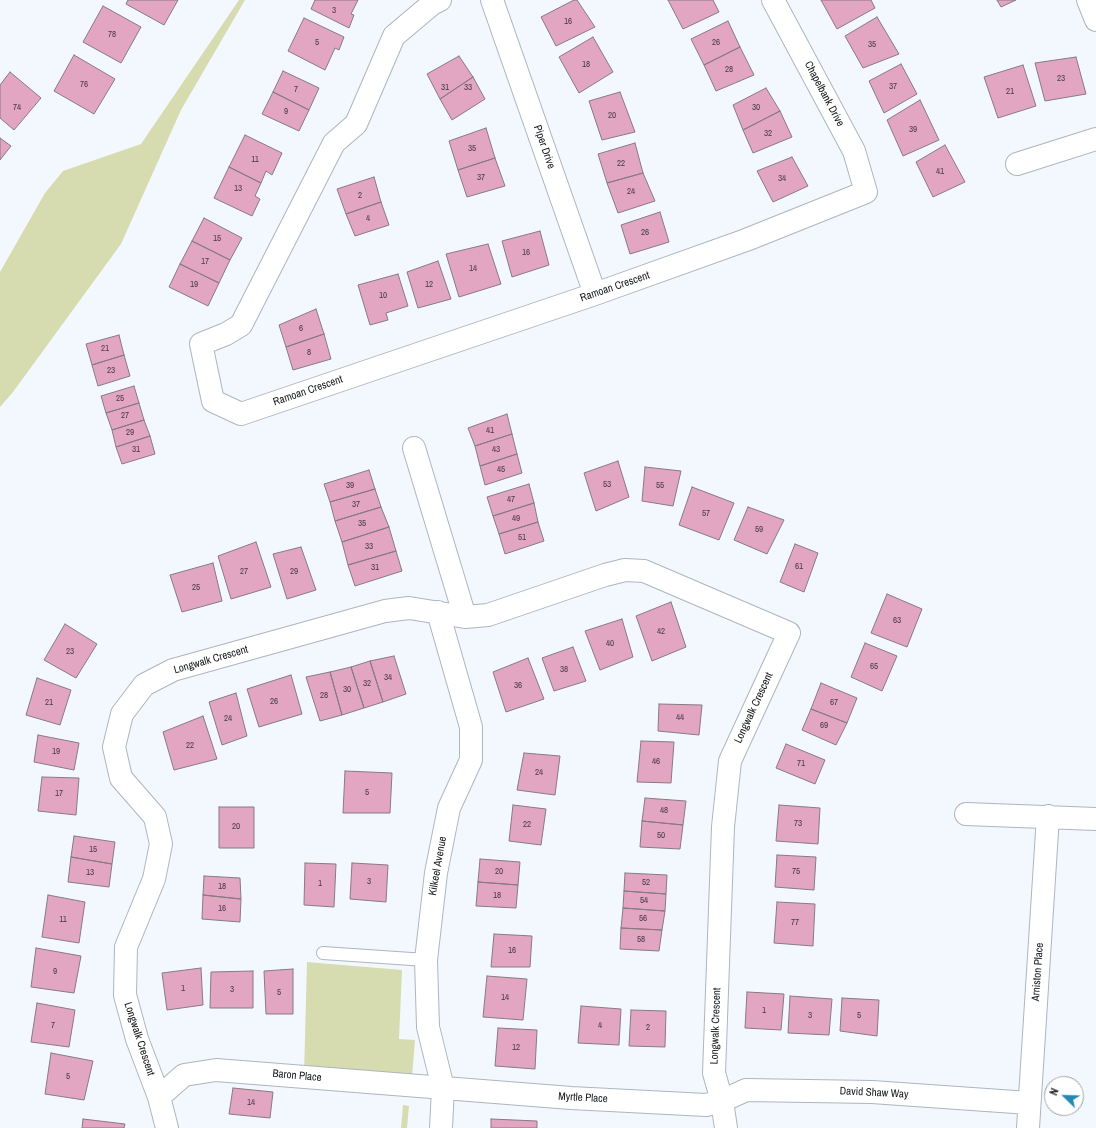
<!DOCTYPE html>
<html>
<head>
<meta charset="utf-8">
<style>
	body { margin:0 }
	#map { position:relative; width:1096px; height:1128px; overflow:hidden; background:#f3f8fe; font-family:"Archivo Narrow",sans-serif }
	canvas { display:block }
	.north { position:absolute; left:1044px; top:1076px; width:40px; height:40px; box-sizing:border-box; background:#fff; border:1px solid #a2a3a4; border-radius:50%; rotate:293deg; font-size:11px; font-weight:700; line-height:16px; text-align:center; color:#16191c }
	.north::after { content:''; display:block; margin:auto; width:14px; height:18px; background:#2489b2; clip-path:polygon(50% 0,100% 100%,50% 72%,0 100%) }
</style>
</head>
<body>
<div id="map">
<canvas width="1096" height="1128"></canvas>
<div class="north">N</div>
</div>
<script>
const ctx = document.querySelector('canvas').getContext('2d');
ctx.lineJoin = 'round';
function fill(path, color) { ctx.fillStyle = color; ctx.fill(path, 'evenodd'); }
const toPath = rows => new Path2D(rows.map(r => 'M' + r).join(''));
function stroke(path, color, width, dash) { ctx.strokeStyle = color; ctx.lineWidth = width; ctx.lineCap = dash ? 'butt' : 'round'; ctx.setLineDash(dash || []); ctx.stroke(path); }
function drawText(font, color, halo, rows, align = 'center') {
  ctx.font = font + ' "Archivo Narrow",sans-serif'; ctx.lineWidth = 3; ctx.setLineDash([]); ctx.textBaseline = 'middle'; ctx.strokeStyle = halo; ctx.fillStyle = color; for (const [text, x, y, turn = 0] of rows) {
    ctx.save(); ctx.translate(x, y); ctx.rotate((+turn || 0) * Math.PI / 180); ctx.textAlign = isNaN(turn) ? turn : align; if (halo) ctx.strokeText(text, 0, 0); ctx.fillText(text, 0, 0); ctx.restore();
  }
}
fill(toPath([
	[239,0,245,0,181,110,121,244,13,392,0,407,0,272,45,193,63,171,141,144],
	[307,962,402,970,399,1039,415,1040,412,1077,304,1075],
	[403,1105,409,1106,407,1128,401,1128]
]), '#d6dcaf');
const building = toPath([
	[128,0,178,0,164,25,126,4,128,0],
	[315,0,358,0,351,14,354,15,349,28,311,9,315,0],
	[574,0,577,0,595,27,556,46,541,17,574,0],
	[668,0,713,0,719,12,683,29,668,0],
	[821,0,871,0,875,8,837,29,821,0],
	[997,0,1016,0,1001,7,997,0],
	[103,6,141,27,121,63,83,42,103,6],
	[877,17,899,54,863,68,845,36,877,17],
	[304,18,344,37,339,50,335,48,325,70,288,51,304,18],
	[728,21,740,47,704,65,691,39,728,21],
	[593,37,613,72,579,93,559,57,593,37],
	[740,47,754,75,716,91,704,65,740,47],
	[74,55,115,79,94,114,54,91,74,55],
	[459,56,473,77,440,99,427,74,459,56],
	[1076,57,1086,94,1045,101,1035,63,1076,57],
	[901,64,917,94,884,113,869,81,901,64],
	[1023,65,1036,106,998,118,984,77,1023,65],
	[283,71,319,88,309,110,273,92,283,71],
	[10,72,41,98,14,130,0,118,0,85,10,72],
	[473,77,485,99,452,120,440,99,473,77],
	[766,88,780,111,743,130,733,105,766,88],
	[273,92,309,110,299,131,262,114,273,92],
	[620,92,635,132,602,140,589,101,620,92],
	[920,100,939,140,903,156,887,120,920,100],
	[780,111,792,137,753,153,743,130,780,111],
	[486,128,495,158,458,170,449,141,486,128],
	[245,135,282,153,272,175,266,171,261,183,229,167,245,135],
	[0,138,11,146,0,160,0,138],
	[635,143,643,173,607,183,598,154,635,143],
	[945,145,965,182,933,197,916,162,945,145],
	[792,157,808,186,773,202,757,171,792,157],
	[495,158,505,186,467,197,458,170,495,158],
	[229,167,261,183,255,196,260,199,252,216,214,198,229,167],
	[643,173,655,201,618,213,607,183,643,173],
	[374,177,381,202,346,214,337,189,374,177],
	[381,202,389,225,355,236,346,214,381,202],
	[660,212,669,242,630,254,621,225,660,212],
	[204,218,242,238,230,260,192,241,204,218],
	[540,231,549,265,512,277,502,241,540,231],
	[192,241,230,260,219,283,180,264,192,241],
	[488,244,501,284,459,297,446,254,488,244],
	[438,261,451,299,418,308,407,272,438,261],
	[180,264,219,283,208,306,169,287,180,264],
	[398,274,408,306,386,313,388,320,370,325,358,285,398,274],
	[316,309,324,334,286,347,279,325,316,309],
	[324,334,331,359,293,370,286,347,324,334],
	[119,335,124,355,92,365,86,344,119,335],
	[124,355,130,376,98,386,92,365,124,355],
	[134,386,139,403,106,413,101,396,134,386],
	[139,403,144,420,112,430,106,413,139,403],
	[507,414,512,434,475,446,468,428,507,414],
	[144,420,150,436,116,447,112,430,144,420],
	[512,434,517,454,480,466,475,446,512,434],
	[150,436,155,454,122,464,116,447,150,436],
	[517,454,522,473,485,485,480,466,517,454],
	[618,461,629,497,596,511,584,473,618,461],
	[645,467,681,471,673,506,642,501,645,467],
	[369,470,375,489,330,502,324,484,369,470],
	[529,484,534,503,493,516,487,497,529,484],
	[692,487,734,503,719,540,679,525,692,487],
	[375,489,381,507,335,521,330,502,375,489],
	[534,503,538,522,499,534,493,516,534,503],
	[381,507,389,527,342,542,335,521,381,507],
	[748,507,784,520,767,554,734,540,748,507],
	[538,522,544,541,505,554,499,534,538,522],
	[389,527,396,551,348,565,342,542,389,527],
	[256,542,271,587,231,599,218,556,256,542],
	[795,544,818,553,804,592,780,582,795,544],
	[301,547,316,590,287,599,273,554,301,547],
	[396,551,402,571,355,586,348,565,396,551],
	[213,563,222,601,182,612,170,575,213,563],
	[887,594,922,609,907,647,871,633,887,594],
	[671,602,686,647,652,661,636,616,671,602],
	[622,619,633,657,600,670,585,631,622,619],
	[65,624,97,644,76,678,44,660,65,624],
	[865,643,897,656,882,691,851,677,865,643],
	[573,647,586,681,554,691,542,658,573,647],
	[394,656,406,694,383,702,370,661,394,656],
	[528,658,544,699,506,712,493,672,528,658],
	[370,661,383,702,364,708,351,667,370,661],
	[351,667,364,708,342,715,330,672,351,667],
	[330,672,342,715,320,721,306,677,330,672],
	[291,675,302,714,259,727,247,689,291,675],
	[37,678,71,690,60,725,26,715,37,678],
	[821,683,857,698,847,723,811,709,821,683],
	[236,693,247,736,222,745,209,702,236,693],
	[659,704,702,705,699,735,658,731,659,704],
	[811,709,847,723,836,745,802,730,811,709],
	[203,716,217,759,174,770,163,732,203,716],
	[38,735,79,743,74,770,34,762,38,735],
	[641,741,674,742,671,783,637,782,641,741],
	[786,744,825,760,815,784,776,768,786,744],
	[524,753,560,756,555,795,517,790,524,753],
	[345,771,392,773,390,813,343,813,345,771],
	[42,777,79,778,76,815,38,811,42,777],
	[645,798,686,801,683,825,642,821,645,798],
	[513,805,546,809,541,845,509,841,513,805],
	[779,805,820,808,818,844,776,841,779,805],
	[219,807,254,807,254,848,219,848,219,807],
	[642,821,683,825,680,849,640,847,642,821],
	[74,836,115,842,112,864,71,857,74,836],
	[777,855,816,857,814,890,775,887,777,855],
	[71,857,112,864,109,887,68,882,71,857],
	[480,859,520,862,518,885,478,882,480,859],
	[305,863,336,864,334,907,304,905,305,863],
	[352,863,388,865,386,902,350,899,352,863],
	[625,873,667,875,666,894,624,891,625,873],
	[204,876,240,878,241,899,203,895,204,876],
	[478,882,518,885,516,908,476,906,478,882],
	[624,891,666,894,665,911,623,908,624,891],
	[48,895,85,902,79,943,42,937,48,895],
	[203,895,241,899,240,922,202,919,203,895],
	[777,902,815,904,813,946,774,943,777,902],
	[623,908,665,911,662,930,621,928,623,908],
	[621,928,662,930,659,951,620,949,621,928],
	[494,934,532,936,530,967,491,967,494,934],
	[36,948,81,956,74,993,31,987,36,948],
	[201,968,203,1005,167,1010,162,973,201,968],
	[293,969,293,1014,266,1014,264,971,293,969],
	[253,971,253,1008,210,1008,211,972,253,971],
	[487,976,527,979,523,1020,483,1017,487,976],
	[747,992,784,994,781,1030,745,1028,747,992],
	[790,996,832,999,829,1035,788,1033,790,996],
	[842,998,879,1000,877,1036,840,1031,842,998],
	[37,1003,75,1010,69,1047,31,1042,37,1003],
	[581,1006,621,1009,619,1045,578,1043,581,1006],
	[631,1010,666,1011,665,1047,629,1046,631,1010],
	[498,1028,537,1030,535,1069,495,1066,498,1028],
	[51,1053,93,1061,84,1100,45,1094,51,1053],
	[233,1088,273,1092,270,1118,229,1114,233,1088],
	[83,1119,125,1124,124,1128,82,1128,83,1119],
	[491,1119,537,1121,537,1128,491,1128,491,1119]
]);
fill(building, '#e2a5c2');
stroke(building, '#867b80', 1);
const lane = toPath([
	[323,953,426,960]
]);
const street = toPath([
	[440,0,432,4,394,36,356,124,334,143,241,325,226,334,201,344,213,401,241,414,595,294,746,240,866,192,854,151,773,0],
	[492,0,595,294],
	[1088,0,1096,20],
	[1017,164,1096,139],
	[414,448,465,617],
	[438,612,471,727,471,760,449,808,436,873,426,960,428,1027,443,1088,441,1128],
	[966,814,1096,819],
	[159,1097,184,1075,216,1070,571,1098,706,1105,722,1101,746,1090,872,1092,1029,1103],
	[167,1128,159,1097,137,1039,125,995,126,947,154,879,161,844,155,817,121,778,114,747,122,714,144,685,173,670,385,611,409,608,465,617,488,615,605,575,625,570,644,571,789,633,730,761,723,827,714,1073,722,1101,726,1128],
	[1028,1128,1048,816]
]);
stroke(lane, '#adb5be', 14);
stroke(street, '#adb5be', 24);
stroke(lane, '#fff', 12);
stroke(street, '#fff', 22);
drawText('9px', '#493c46', null, [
	["3",334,11],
	["16",568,22],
	["78",112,35],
	["5",317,43],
	["26",716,43],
	["35",872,45],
	["18",586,65],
	["28",729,70],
	["23",1061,79],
	["76",84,85],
	["37",893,87],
	["31",445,88],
	["33",468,88],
	["7",296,90],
	["21",1010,92],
	["74",17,108],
	["30",756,108],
	["9",286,112],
	["20",612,116],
	["39",913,130],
	["32",768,134],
	["35",472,149],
	["11",255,160],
	["22",621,164],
	["41",940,172],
	["37",481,178],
	["34",782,179],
	["13",238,189],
	["24",631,192],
	["2",360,196],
	["4",368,219],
	["26",645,233],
	["15",217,239],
	["16",526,253],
	["17",205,262],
	["14",473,269],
	["19",194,285],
	["12",429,285],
	["10",383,296],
	["6",301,329],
	["21",105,349],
	["8",309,353],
	["23",111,371],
	["25",120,399],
	["27",125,416],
	["41",490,431],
	["29",130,433],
	["31",136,450],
	["43",496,450],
	["45",501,470],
	["53",607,485],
	["39",350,486],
	["55",660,486],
	["47",511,500],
	["37",356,505],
	["57",706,514],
	["49",516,519],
	["35",362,524],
	["59",759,530],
	["51",522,538],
	["33",369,547],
	["61",799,567],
	["31",375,568],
	["27",244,572],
	["29",294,572],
	["25",196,588],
	["63",897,621],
	["42",661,632],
	["40",610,644],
	["23",70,652],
	["65",874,667],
	["38",564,670],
	["34",388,678],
	["32",367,684],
	["36",518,686],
	["30",347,690],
	["28",324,696],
	["26",274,702],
	["21",49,703],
	["67",834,703],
	["44",680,718],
	["24",228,719],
	["69",824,726],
	["22",190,746],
	["19",56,752],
	["46",656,762],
	["71",801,764],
	["24",539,773],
	["5",367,793],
	["17",59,794],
	["48",664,811],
	["73",798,824],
	["22",527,825],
	["20",236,827],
	["50",661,836],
	["15",93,850],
	["20",499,872],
	["75",796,872],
	["13",90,873],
	["3",369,882],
	["52",646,883],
	["1",320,884],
	["18",222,887],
	["18",497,896],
	["54",644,901],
	["16",222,909],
	["56",643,919],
	["11",63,920],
	["77",795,923],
	["58",641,940],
	["16",512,951],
	["9",55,972],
	["1",183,989],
	["3",232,990],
	["5",279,993],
	["14",505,998],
	["1",764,1011],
	["3",810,1016],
	["5",859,1016],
	["7",53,1026],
	["4",600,1026],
	["2",648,1028],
	["12",516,1048],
	["5",68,1077],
	["14",251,1103]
]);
drawText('11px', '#16191c', '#fff', [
	["Chapelbank Drive",824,94,62],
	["Piper Drive",544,147,71],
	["Ramoan Crescent",615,287,-19],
	["Ramoan Crescent",308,391,-19],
	["Longwalk Crescent",211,660,-16],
	["Longwalk Crescent",754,708,-65],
	["Kilkeel Avenue",438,866,-80],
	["Arniston Place",1038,972,-86],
	["Longwalk Crescent",716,1026,-88],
	["Longwalk Crescent",139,1039,72],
	["Baron Place",297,1076,5],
	["David Shaw Way",874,1093,3],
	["Myrtle Place",583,1098,3]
]);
</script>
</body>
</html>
